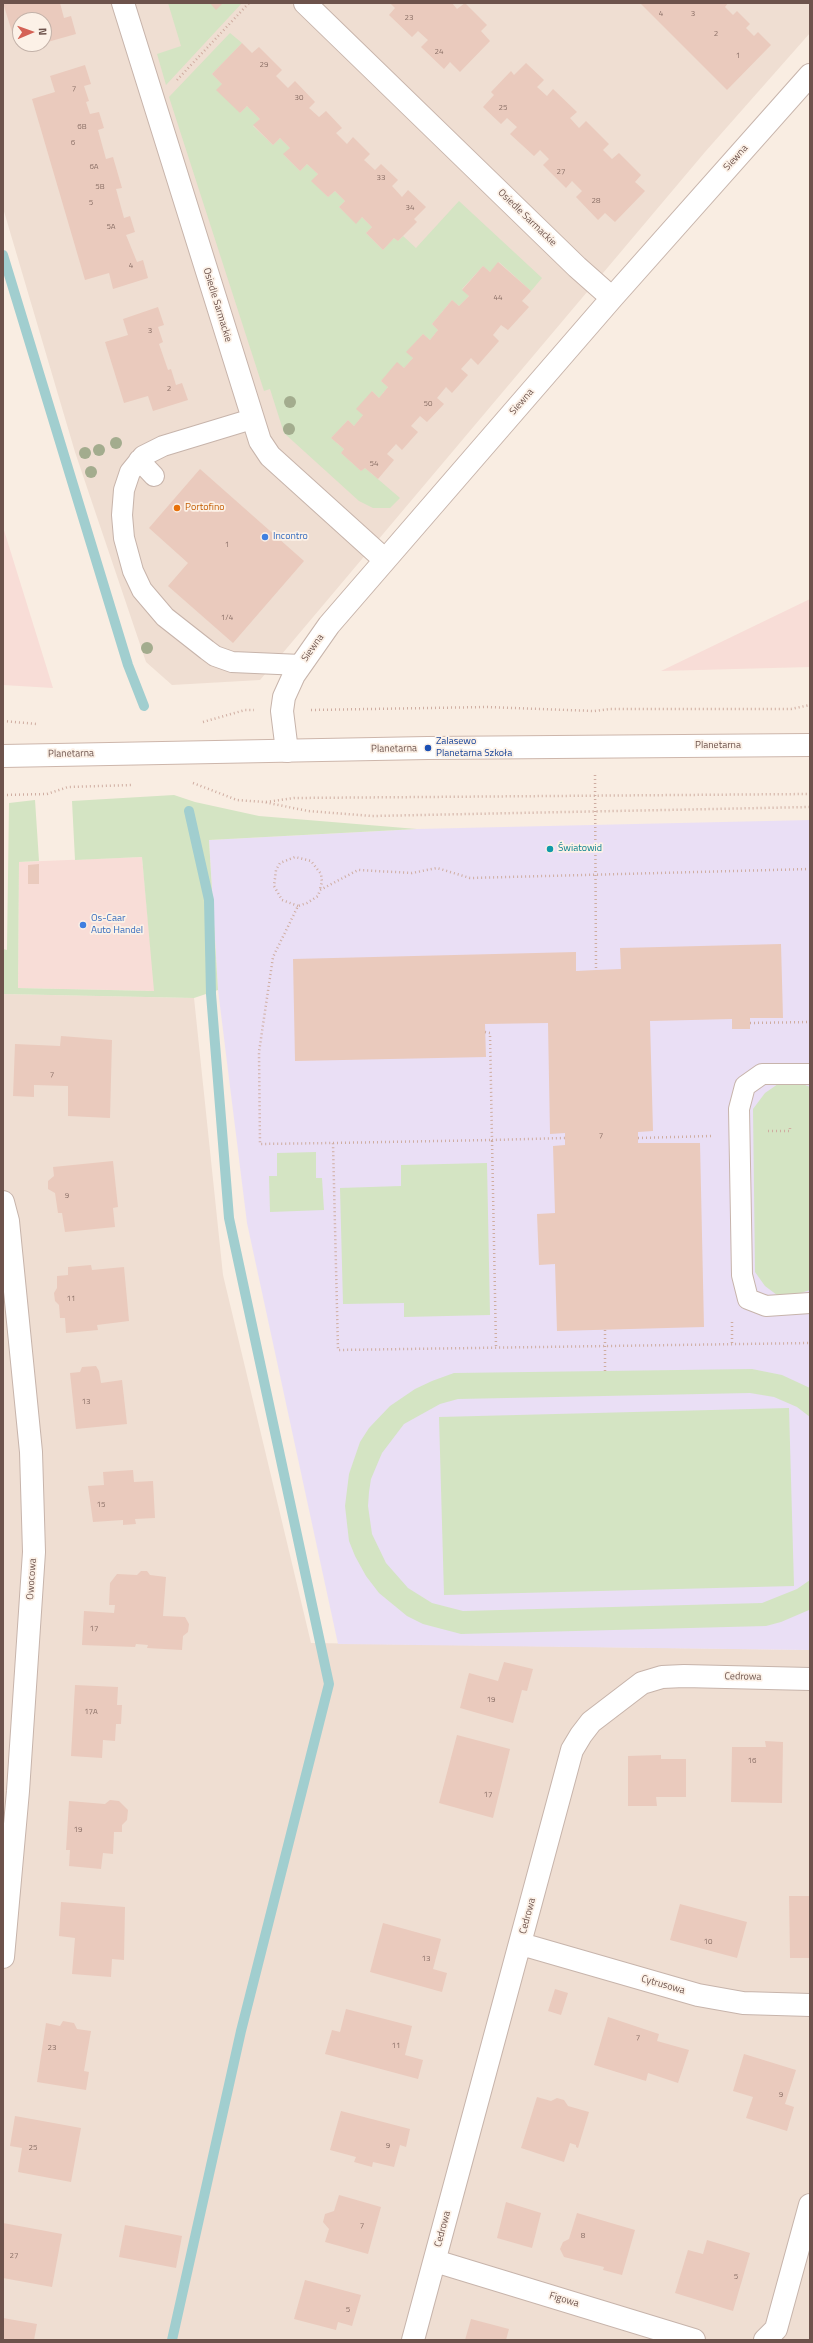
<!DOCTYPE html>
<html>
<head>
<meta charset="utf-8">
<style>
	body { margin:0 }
	#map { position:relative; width:813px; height:2343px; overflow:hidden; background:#f9ede2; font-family:"Titillium Web",sans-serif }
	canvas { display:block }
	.frame { position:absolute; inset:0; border:4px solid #6d534c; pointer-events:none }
	.north { position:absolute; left:12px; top:12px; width:40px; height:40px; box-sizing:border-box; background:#fcf1e7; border:1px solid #c3b2a9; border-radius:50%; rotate:88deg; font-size:11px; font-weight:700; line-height:16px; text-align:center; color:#6d534c }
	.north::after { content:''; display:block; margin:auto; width:14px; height:18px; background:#d46256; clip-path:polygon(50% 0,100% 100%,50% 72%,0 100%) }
</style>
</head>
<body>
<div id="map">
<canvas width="813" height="2343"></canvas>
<div class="frame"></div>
<div class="north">N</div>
</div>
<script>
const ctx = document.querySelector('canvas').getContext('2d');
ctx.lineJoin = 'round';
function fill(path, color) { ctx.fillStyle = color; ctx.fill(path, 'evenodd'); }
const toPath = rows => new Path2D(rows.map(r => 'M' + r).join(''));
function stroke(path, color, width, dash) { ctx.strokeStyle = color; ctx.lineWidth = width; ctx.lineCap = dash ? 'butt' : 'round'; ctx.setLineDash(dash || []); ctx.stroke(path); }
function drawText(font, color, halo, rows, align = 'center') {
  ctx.font = font + ' "Titillium Web",sans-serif'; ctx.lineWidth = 3.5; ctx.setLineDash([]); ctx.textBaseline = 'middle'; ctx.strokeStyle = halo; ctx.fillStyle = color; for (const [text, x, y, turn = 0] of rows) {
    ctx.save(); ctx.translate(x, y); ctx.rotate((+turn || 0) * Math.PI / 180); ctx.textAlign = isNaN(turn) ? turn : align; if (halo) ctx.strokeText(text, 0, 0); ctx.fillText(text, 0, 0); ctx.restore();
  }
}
fill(toPath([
	[3,3,810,3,810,33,705,152,260,680,172,685,146,662,75,452,3,208],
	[20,20,44,20,44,44,20,44],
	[3,994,194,998,223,1275,311,1643,810,1650,810,2340,3,2340]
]), '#efded2');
fill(toPath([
	[3,527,53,688,3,685],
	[810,599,810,667,661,671],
	[142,857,155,991,18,988,19,862]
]), '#f8ddd7');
fill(toPath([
	[810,820,810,1650,338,1644,247,1223,218,990,209,840,417,829]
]), '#eadff5');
fill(toPath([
	[168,3,242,3,166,85,157,54,181,46],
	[230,33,242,43,212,74,222,84,240,113,247,106,260,119,253,126,273,145,280,138,290,148,284,155,300,171,307,164,318,174,312,181,328,197,335,191,345,201,339,207,356,223,362,217,372,227,366,233,383,250,394,238,398,241,403,236,416,248,459,201,542,278,531,291,499,262,490,272,483,266,462,289,469,296,459,306,452,300,432,324,438,330,430,340,423,334,407,352,413,358,404,368,397,363,381,381,388,387,379,398,372,391,363,415,354,426,348,420,331,438,344,449,341,453,361,471,365,468,400,498,390,508,373,508,359,501,284,433,270,389,264,391,169,97],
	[174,795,195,802,259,816,417,829,209,840,218,990,194,998,3,994,3,949,7,950,9,803,35,800,39,861,19,862,18,988,154,991,142,857,75,860,72,801],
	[798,1082,810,1087,810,1290,789,1297,777,1295,765,1286,755,1272,753,1109,765,1093,778,1084],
	[316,1152,316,1178,322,1178,324,1210,270,1212,269,1176,277,1176,277,1153],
	[487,1163,490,1315,404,1317,404,1303,343,1304,340,1188,401,1186,401,1165],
	[752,1369,782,1375,810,1388,810,1417,797,1407,774,1397,750,1393,458,1399,440,1404,404,1424,382,1453,371,1479,369,1492,368,1506,372,1534,386,1563,408,1588,432,1603,463,1611,762,1603,797,1589,810,1580,809,1610,781,1622,766,1626,461,1634,423,1624,407,1616,379,1593,366,1576,355,1556,349,1541,345,1506,349,1474,360,1442,369,1428,390,1406,415,1389,432,1381,454,1373],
	[789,1408,794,1586,444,1595,439,1417]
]), '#d4e4c3');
stroke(toPath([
	[3,255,128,665,144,706],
	[172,2340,241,2031,329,1684,229,1218,211,994,209,900,189,811]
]), '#a1cecf', 10);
fill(toPath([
	[3,3,60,3,64,18,71,16,76,34,44,43,44,20,20,20,20,33,13,35],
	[210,3,223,3,216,10],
	[390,3,452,3,457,9,465,3,487,25,481,31,490,41,460,72,450,62,444,69,421,47,428,40,418,31,412,37,389,15,395,8],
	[640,3,728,3,725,7,733,15,737,11,750,24,746,28,754,36,758,32,771,45,727,90],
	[242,43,252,53,259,47,282,70,276,76,288,88,295,81,315,102,309,108,319,117,326,111,342,128,336,133,347,144,353,137,370,154,364,160,375,170,381,164,398,180,392,186,402,197,408,190,426,207,414,219,417,222,398,241,394,238,383,250,366,233,372,227,362,217,356,224,339,207,345,201,335,191,328,197,311,181,318,174,307,164,300,171,283,154,290,148,280,138,273,145,253,125,260,119,247,106,240,113,216,90,222,84,212,74],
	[526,63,544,80,537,87,547,96,553,89,577,112,570,118,579,128,586,121,609,144,603,150,612,159,619,153,641,175,635,182,645,191,615,222,605,213,598,220,576,197,582,191,572,181,566,188,543,165,549,159,540,150,534,156,510,134,517,127,507,118,501,124,483,107,494,95,491,92,511,71,514,75],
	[85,65,91,84,84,86,89,101,86,102,90,114,99,112,104,128,98,130,106,159,113,157,122,188,116,189,124,218,130,216,135,232,126,235,137,262,143,260,148,278,113,289,109,273,85,280,32,99,55,92,50,76],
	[498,262,531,291,522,301,529,307,508,330,501,325,493,335,499,341,478,365,471,358,461,369,468,375,452,393,446,387,437,398,444,404,427,422,420,416,411,426,418,432,402,450,396,444,387,454,394,460,378,479,365,468,361,471,341,453,344,449,331,438,348,420,354,426,363,415,356,409,372,391,379,398,388,387,381,381,397,362,404,368,413,358,406,352,423,334,430,340,438,330,432,324,452,300,459,306,469,296,462,290,483,266,490,272],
	[158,307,164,325,158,327,163,342,159,344,168,370,171,369,176,385,182,383,188,400,153,411,148,396,124,403,105,342,128,335,123,319],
	[200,469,304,561,233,643,168,586,188,563,149,528],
	[39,864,39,884,28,884,28,865],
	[781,944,783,1018,750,1018,750,1029,732,1029,732,1019,650,1021,653,1131,638,1132,638,1143,700,1143,704,1327,557,1331,555,1264,539,1265,537,1214,555,1213,553,1146,565,1145,565,1133,550,1134,548,1023,485,1024,486,1057,295,1061,293,959,576,952,576,971,596,970,621,969,620,948],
	[61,1036,112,1040,110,1118,68,1116,68,1086,34,1085,34,1097,13,1096,15,1044,60,1046],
	[113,1161,118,1207,113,1208,115,1227,65,1232,62,1213,58,1213,55,1193,48,1189,48,1181,54,1176,53,1167],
	[91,1265,92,1270,124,1267,129,1321,97,1325,98,1330,66,1333,65,1318,60,1318,59,1305,55,1301,54,1293,57,1288,57,1276,68,1275,68,1267],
	[96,1366,99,1371,101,1383,122,1380,127,1424,76,1429,70,1373,80,1372,82,1367],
	[133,1470,134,1482,153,1481,155,1518,135,1519,136,1524,123,1525,123,1520,93,1522,88,1486,104,1485,103,1472],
	[141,1571,147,1571,150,1575,166,1577,163,1616,185,1617,189,1624,188,1632,183,1636,182,1650,147,1648,148,1645,136,1644,135,1647,82,1645,84,1611,114,1613,115,1605,109,1605,110,1583,117,1574,137,1575],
	[504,1662,533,1669,527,1691,522,1690,513,1723,460,1708,469,1673,498,1681],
	[75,1685,118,1687,117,1705,122,1705,121,1724,116,1724,115,1741,103,1740,102,1758,71,1756],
	[457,1735,510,1749,493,1818,439,1803],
	[765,1741,783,1742,782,1803,731,1802,732,1747,766,1747],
	[661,1755,661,1759,686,1759,686,1797,656,1797,657,1806,628,1806,628,1756],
	[110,1800,119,1801,128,1810,127,1820,122,1825,122,1832,114,1832,113,1854,103,1853,101,1869,69,1866,70,1850,66,1850,69,1801,105,1804],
	[789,1896,810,1896,810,1958,790,1958],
	[61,1902,125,1907,124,1960,112,1959,111,1977,72,1974,75,1938,59,1936],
	[680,1904,747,1922,737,1958,670,1940],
	[383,1923,441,1939,433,1969,447,1973,442,1992,370,1972],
	[555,1989,568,1993,561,2015,548,2011],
	[346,2009,412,2026,405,2055,423,2060,418,2079,325,2054,332,2030,340,2032],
	[608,2017,659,2034,657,2041,689,2050,678,2083,648,2073,646,2081,594,2065],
	[63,2021,74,2023,77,2029,91,2031,84,2071,89,2072,86,2090,37,2082,46,2023,60,2026],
	[744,2054,796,2070,785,2104,794,2107,787,2131,746,2118,753,2097,733,2091],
	[537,2097,551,2101,557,2098,564,2100,568,2106,589,2112,578,2148,576,2147,576,2145,570,2143,564,2162,521,2148],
	[341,2111,410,2129,406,2147,400,2145,394,2167,373,2162,372,2167,354,2162,356,2157,330,2150],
	[15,2116,81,2128,71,2182,18,2172,22,2148,10,2146],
	[339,2195,381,2207,368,2254,325,2242,329,2229,323,2222,325,2214,334,2211],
	[506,2202,541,2213,532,2248,497,2238],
	[577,2213,635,2230,622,2275,603,2270,604,2267,564,2257,560,2249,563,2242,569,2239],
	[3,2223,62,2234,52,2287,3,2278],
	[125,2225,182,2236,176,2268,119,2257],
	[707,2240,750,2253,733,2311,675,2293,688,2250,703,2254],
	[305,2280,361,2295,352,2326,338,2322,336,2330,294,2319],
	[3,2318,37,2324,34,2340,3,2340],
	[471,2319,509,2329,506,2340,465,2340]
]), '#eacabd');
const lane = toPath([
	[252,419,163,446,143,456,130,472,124,490,122,515,124,538,133,571,142,590,165,617,207,650,215,656,232,662,301,665],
	[139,460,154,476],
	[810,1074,762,1074,745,1086,739,1109,742,1275,748,1299,766,1306,810,1303]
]);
const street = toPath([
	[123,3,260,441,270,456,385,560],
	[305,3,577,267,612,298],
	[287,751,282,711,284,697,294,675,329,625,612,298,810,75],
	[3,1202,8,1221,31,1452,34,1552,18,1791,3,1957],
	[521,1944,698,1995,743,2003,810,2005],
	[435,2261,694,2340],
	[413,2340,572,1750,581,1735,591,1722,642,1683,662,1677,684,1676,810,1679],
	[765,2340,776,2329,810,2205]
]);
const secondary = toPath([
	[3,756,428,748,810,745]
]);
stroke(lane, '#c7b4ab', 22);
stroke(street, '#c7b4ab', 24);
stroke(secondary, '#cdb6ab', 24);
stroke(toPath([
	[177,80,249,3],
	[311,710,487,707,594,711,610,709,791,709,810,705],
	[3,721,37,724],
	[203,722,245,710,254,710],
	[595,775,596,970],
	[193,783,237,800,264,802,308,811,372,816,810,807],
	[3,795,47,794,68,787,132,785],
	[266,802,294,798,810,794],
	[810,869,470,878,437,868,412,873,358,870,320,890,318,896,307,903,298,906,273,957,259,1052,260,1144,333,1143,338,1350,810,1343],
	[298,906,282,900,274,886,276,870,280,863,295,857,311,861,321,874,322,882,320,889],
	[750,1023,810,1022],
	[485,1032,490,1033,492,1140,565,1138],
	[768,1131,790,1131,790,1127],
	[638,1138,711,1136],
	[333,1143,492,1140,496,1347],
	[605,1330,605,1372],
	[732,1343,732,1322]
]), '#cfada1', 2.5, [1, 3]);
stroke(lane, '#fff', 20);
stroke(street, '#fff', 22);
stroke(secondary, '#fff', 22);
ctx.fillStyle = '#a3ac8e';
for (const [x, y] of [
	[290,402],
	[289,429],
	[116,443],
	[99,450],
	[85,453],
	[91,472],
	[147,648]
]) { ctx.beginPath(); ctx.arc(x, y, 6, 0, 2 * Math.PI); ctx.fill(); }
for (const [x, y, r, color] of [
	[177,508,4,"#e8710a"],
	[265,537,4,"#3f7fe0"],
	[428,748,4,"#1a4fb4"],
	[550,849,4,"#0f9aa8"],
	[83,925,4,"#3f7fe0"]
]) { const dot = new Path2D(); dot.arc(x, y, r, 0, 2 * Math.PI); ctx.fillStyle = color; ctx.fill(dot); stroke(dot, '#fcf1e7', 1.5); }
drawText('8px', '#8c7168', null, [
	["4",661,14],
	["3",693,14],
	["23",409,18],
	["2",716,34],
	["24",439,52],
	["1",738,56],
	["29",264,65],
	["7",74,89],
	["30",299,98],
	["25",503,108],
	["6B",82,127],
	["6",73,143],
	["6A",94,167],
	["27",561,172],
	["33",381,178],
	["5B",100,187],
	["28",596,201],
	["5",91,203],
	["34",410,208],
	["5A",111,227],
	["4",131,266],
	["44",498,298],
	["3",150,331],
	["2",169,389],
	["50",428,404],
	["54",374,464],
	["1",227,545],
	["1/4",227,618],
	["7",52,1075],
	["7",601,1136],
	["9",67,1196],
	["11",71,1299],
	["13",86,1402],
	["15",101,1505],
	["17",94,1629],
	["19",491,1700],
	["17A",91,1712],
	["16",752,1761],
	["17",488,1795],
	["19",78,1830],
	["10",708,1942],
	["13",426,1959],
	["7",638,2038],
	["11",396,2046],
	["23",52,2048],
	["9",781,2095],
	["9",388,2146],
	["25",33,2148],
	["7",362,2226],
	["8",583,2236],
	["27",14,2256],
	["5",736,2277],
	["5",348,2310]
]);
drawText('10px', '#6d534c', '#fcf1e7', [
	["Siewna",736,158,-48],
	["Osiedle Sarmackie",527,218,44],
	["Osiedle Sarmackie",217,305,73],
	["Siewna",522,402,-49],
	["Siewna",313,648,-55],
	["Planetarna",718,746],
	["Planetarna",394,749,-1],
	["Planetarna",71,754,-1],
	["Owocowa",32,1579,-86],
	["Cedrowa",743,1677,1],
	["Cedrowa",528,1916,-75],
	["Cytrusowa",663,1985,16],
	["Cedrowa",443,2229,-75],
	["Figowa",564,2300,17]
]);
drawText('10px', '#c56008', '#fcf1e7', [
	["Portofino",185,508]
], 'left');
drawText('10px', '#366cbe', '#fcf1e7', [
	["Incontro",273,537],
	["Os-Caar",91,919],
	["Auto Handel",91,931]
], 'left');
drawText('10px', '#164399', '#fcf1e7', [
	["Zalasewo",436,742],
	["Planetarna Szkoła",436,754]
], 'left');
drawText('10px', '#0d838f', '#fcf1e7', [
	["Światowid",558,849]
], 'left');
</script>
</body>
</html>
